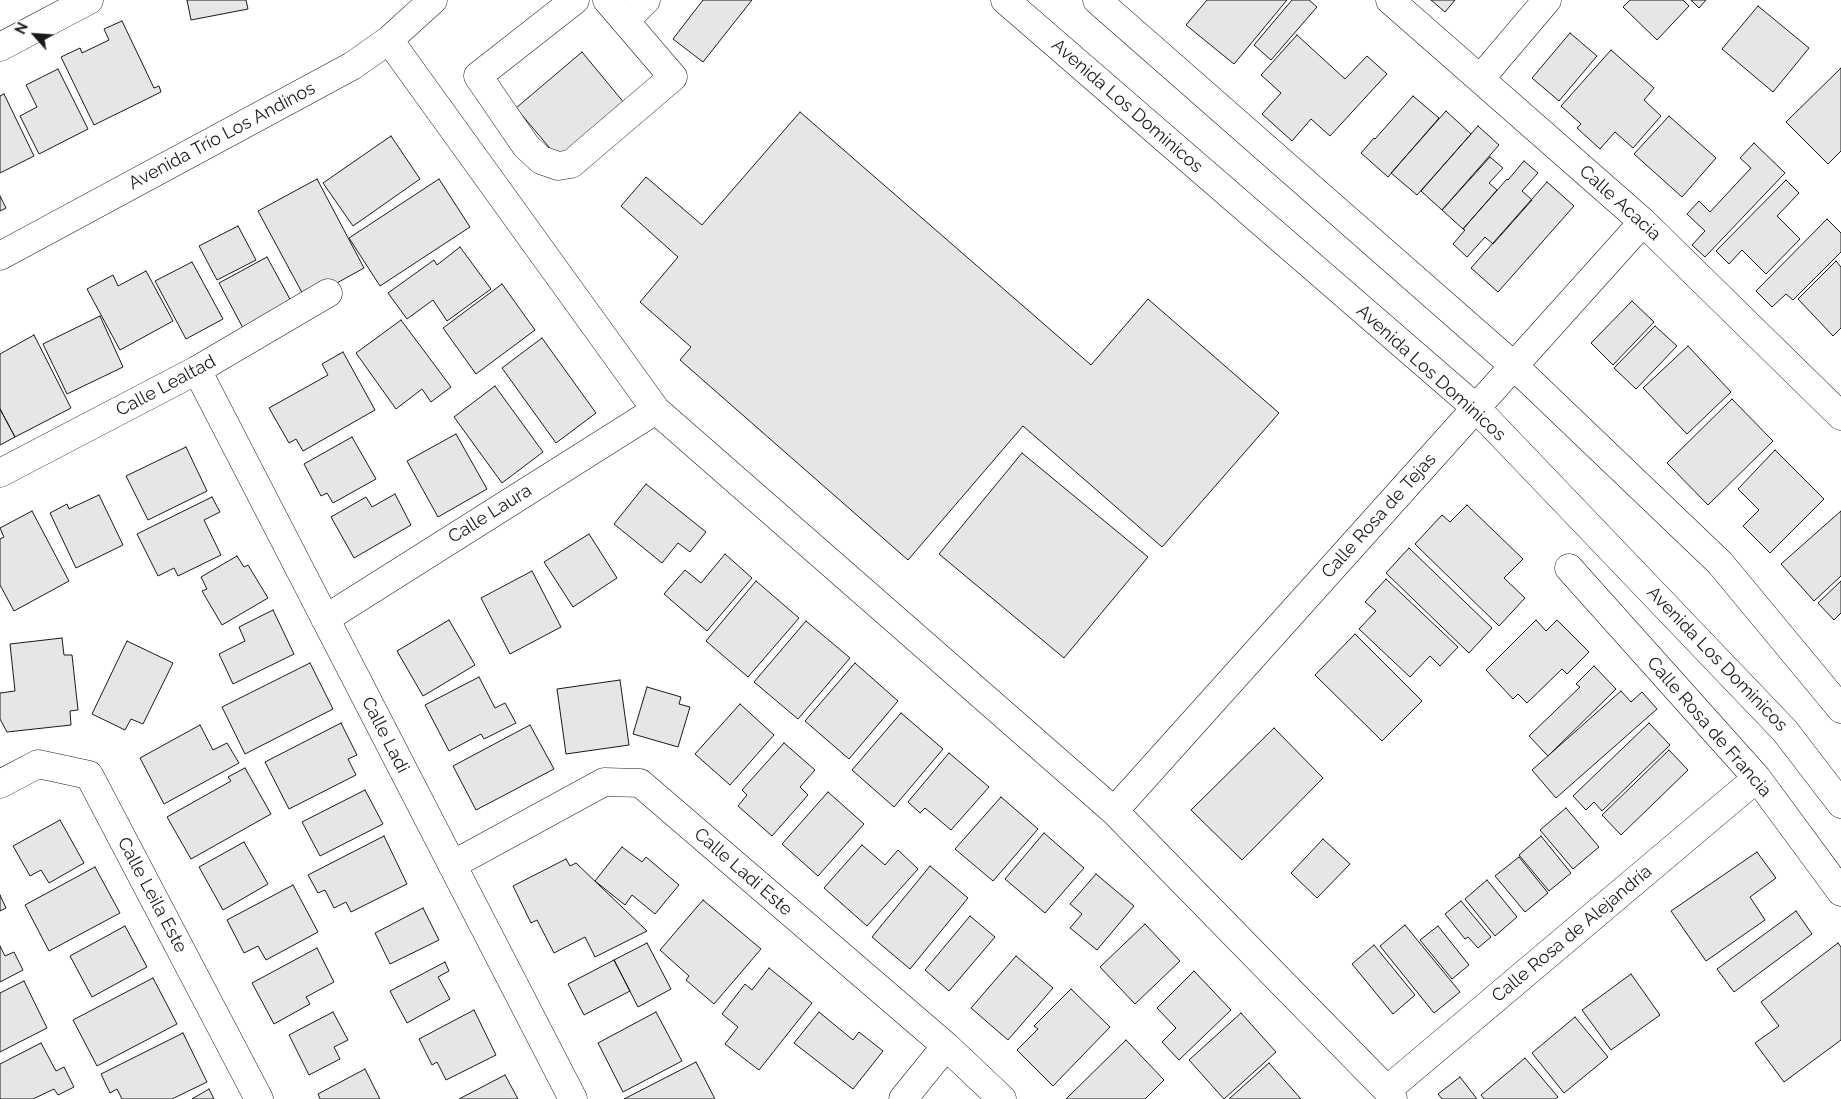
<!DOCTYPE html>
<html>
<head>
<meta charset="utf-8">
<style>
	body { margin:0 }
	#map { position:relative; width:1841px; height:1099px; overflow:hidden; background:#fff; font-family:Raleway,sans-serif }
	canvas { display:block }
	.north { position:absolute; left:10px; top:10px; width:50px; height:50px; -webkit-text-stroke:4px #fff; paint-order:stroke; rotate:296deg; font-size:14px; font-weight:700; line-height:20px; text-align:center; color:#1a1a1a }
	.north::after { content:''; display:block; margin:auto; width:18px; height:22px; background:#1a1a1a; clip-path:polygon(50% 0,100% 100%,50% 72%,0 100%) }
</style>
</head>
<body>
<div id="map">
<canvas width="1841" height="1099"></canvas>
<div class="north">N</div>
</div>
<script>
const ctx = document.querySelector('canvas').getContext('2d');
ctx.lineJoin = 'round';
function fill(path, color) { ctx.fillStyle = color; ctx.fill(path, 'evenodd'); }
const toPath = rows => new Path2D(rows.map(r => 'M' + r).join(''));
function stroke(path, color, width, dash) { ctx.strokeStyle = color; ctx.lineWidth = width; ctx.lineCap = dash ? 'butt' : 'round'; ctx.setLineDash(dash || []); ctx.stroke(path); }
function drawText(font, color, halo, rows, align = 'center') {
  ctx.font = font + ' Raleway,sans-serif'; ctx.lineWidth = 4; ctx.setLineDash([]); ctx.textBaseline = 'middle'; ctx.strokeStyle = halo; ctx.fillStyle = color; for (const [text, x, y, turn = 0] of rows) {
    ctx.save(); ctx.translate(x, y); ctx.rotate((+turn || 0) * Math.PI / 180); ctx.textAlign = isNaN(turn) ? turn : align; if (halo) ctx.strokeText(text, 0, 0); ctx.fillText(text, 0, 0); ctx.restore();
  }
}
const building = toPath([
	[187,0,246,0,248,9,191,20,187,0],
	[703,0,752,0,703,62,673,39,703,0],
	[1207,0,1287,0,1234,64,1186,25,1207,0],
	[1292,0,1309,0,1317,7,1271,60,1254,45,1292,0],
	[1431,0,1455,0,1445,12,1431,0],
	[1630,0,1683,0,1689,6,1657,40,1623,7,1630,0],
	[1691,0,1706,0,1699,8,1691,0],
	[1758,6,1809,48,1773,92,1722,49,1758,6],
	[122,21,154,88,159,86,161,92,94,125,61,57,80,48,82,53,109,40,104,29,122,21],
	[1570,33,1597,56,1559,101,1532,78,1570,33],
	[1297,35,1345,79,1367,56,1387,74,1330,136,1311,119,1292,141,1262,114,1281,93,1261,75,1297,35],
	[1611,50,1654,88,1644,100,1661,116,1633,148,1615,132,1600,149,1577,128,1581,124,1561,106,1611,50],
	[582,52,625,104,559,159,516,108,582,52],
	[1841,68,1841,151,1828,164,1786,122,1841,68],
	[58,69,88,129,39,154,20,116,37,107,26,85,58,69],
	[4,94,34,156,0,173,0,96,4,94],
	[1413,96,1439,118,1388,177,1361,153,1374,138,1375,139,1413,96],
	[1446,111,1471,134,1417,195,1391,173,1446,111],
	[800,112,1091,365,1148,299,1279,413,1162,547,1023,426,908,560,680,360,691,347,640,302,678,257,621,206,646,177,702,225,800,112],
	[1669,116,1716,158,1682,197,1634,154,1669,116],
	[1478,126,1499,145,1442,210,1421,191,1478,126],
	[391,136,420,179,353,226,323,183,391,136],
	[1754,143,1785,173,1705,257,1692,245,1705,231,1687,214,1699,201,1710,212,1751,168,1740,158,1754,143],
	[1490,157,1503,168,1489,183,1497,190,1463,229,1442,210,1490,157],
	[1524,161,1538,173,1522,191,1532,200,1493,244,1485,237,1467,257,1453,244,1465,230,1463,229,1507,179,1508,180,1524,161],
	[317,179,364,268,306,300,258,211,317,179],
	[439,179,470,227,380,286,349,238,439,179],
	[1786,180,1799,193,1777,216,1800,239,1766,274,1742,250,1729,264,1716,251,1786,180],
	[1547,182,1574,206,1498,292,1471,268,1547,182],
	[0,196,6,208,0,211,0,196],
	[1827,219,1841,233,1841,252,1793,300,1786,294,1772,307,1756,291,1827,219],
	[238,226,256,260,217,280,199,246,238,226],
	[460,247,491,289,447,321,433,300,407,319,388,293,434,260,437,265,460,247],
	[267,257,291,301,243,328,219,283,267,257],
	[1836,261,1841,267,1841,328,1833,336,1798,299,1836,261],
	[192,262,223,319,186,339,155,281,192,262],
	[146,271,173,321,120,350,87,289,113,275,118,286,146,271],
	[502,284,535,330,476,374,443,328,502,284],
	[1632,301,1654,322,1613,365,1591,343,1632,301],
	[100,316,123,367,67,394,43,344,100,316],
	[401,320,451,387,431,402,422,389,396,409,356,353,401,320],
	[1655,326,1677,346,1636,389,1614,368,1655,326],
	[34,335,71,408,15,437,0,409,0,354,34,335],
	[542,338,596,413,556,443,502,368,542,338],
	[1688,346,1731,392,1687,434,1643,388,1688,346],
	[343,352,375,410,303,451,296,439,289,443,269,408,328,375,322,364,343,352],
	[495,386,543,452,502,483,454,417,495,386],
	[1732,399,1773,441,1708,505,1667,463,1732,399],
	[0,409,15,437,0,445,0,409],
	[456,434,487,489,438,517,407,461,456,434],
	[352,437,376,479,333,503,327,493,321,496,304,464,352,437],
	[186,447,207,491,148,520,126,476,186,447],
	[1775,450,1824,499,1770,553,1743,526,1759,510,1738,489,1775,450],
	[1022,453,1148,557,1064,658,939,554,1022,453],
	[646,484,706,532,690,552,678,543,662,563,614,524,646,484],
	[395,494,411,525,354,558,331,517,366,497,372,507,395,494],
	[99,495,123,545,76,568,50,513,67,504,69,509,99,495],
	[212,497,220,512,204,520,221,555,178,576,174,568,158,576,137,534,212,497],
	[1467,505,1523,559,1504,578,1525,598,1499,626,1415,544,1442,515,1450,522,1467,505],
	[32,511,69,581,14,611,0,585,0,539,4,537,0,528,32,511],
	[1841,511,1841,576,1814,601,1781,564,1841,511],
	[589,534,617,578,573,607,544,562,589,534],
	[1409,548,1492,628,1469,653,1386,573,1409,548],
	[725,554,752,578,707,631,664,594,685,570,701,583,725,554],
	[237,556,244,567,248,565,268,598,222,625,202,591,207,589,201,577,237,556],
	[532,571,561,627,510,654,481,598,532,571],
	[1386,579,1458,647,1440,666,1430,656,1410,677,1359,629,1376,611,1365,602,1386,579],
	[756,581,799,618,748,677,706,641,756,581],
	[1841,581,1841,613,1834,620,1818,603,1841,581],
	[273,610,294,654,233,684,219,654,245,641,239,627,273,610],
	[449,620,475,665,423,696,397,651,449,620],
	[1536,620,1546,631,1557,620,1589,652,1567,674,1562,669,1527,703,1518,694,1513,699,1486,670,1536,620],
	[806,621,850,658,798,719,754,682,806,621],
	[1355,634,1422,701,1382,741,1315,675,1355,634],
	[62,638,64,655,72,655,78,710,70,711,71,725,7,732,0,719,0,693,15,691,10,644,62,638],
	[127,641,173,663,143,724,131,719,125,730,92,714,127,641],
	[310,663,333,709,245,754,222,707,310,663],
	[855,663,898,701,849,759,805,721,855,663],
	[1594,666,1616,689,1548,756,1529,736,1580,687,1576,684,1594,666],
	[479,677,495,708,505,703,516,723,484,739,481,734,449,751,425,705,479,677],
	[620,680,629,745,566,754,557,689,620,680],
	[647,687,681,697,679,704,690,707,678,747,633,734,647,687],
	[1621,691,1631,702,1642,692,1657,709,1556,798,1532,770,1621,691],
	[740,704,774,735,730,785,695,754,740,704],
	[901,713,943,749,894,807,852,770,901,713],
	[341,723,357,755,348,759,356,775,289,809,265,762,341,723],
	[1649,723,1670,745,1602,811,1594,802,1586,810,1573,796,1649,723],
	[200,725,213,750,227,743,239,763,164,804,140,758,200,725],
	[530,725,554,769,476,810,453,766,530,725],
	[1274,728,1323,778,1242,860,1191,810,1274,728],
	[784,743,815,770,800,787,808,795,772,836,738,806,747,795,742,790,784,743],
	[1669,750,1688,770,1621,835,1602,815,1669,750],
	[949,753,989,787,951,830,925,808,920,813,908,802,949,753],
	[245,768,271,814,191,859,167,817,231,781,228,777,245,768],
	[365,790,383,824,320,856,302,822,365,790],
	[828,792,864,824,818,876,782,844,828,792],
	[1001,797,1038,829,993,881,955,849,1001,797],
	[1566,808,1599,847,1573,869,1540,830,1566,808],
	[60,820,84,863,49,883,41,870,30,876,13,846,60,820],
	[1044,833,1084,868,1045,913,1005,879,1044,833],
	[384,836,407,884,351,912,346,902,334,908,325,890,318,893,308,875,384,836],
	[1541,836,1571,873,1549,891,1519,855,1541,836],
	[1323,839,1350,864,1317,898,1291,873,1323,839],
	[244,842,268,884,223,910,199,867,244,842],
	[862,845,885,865,898,850,918,869,867,926,824,888,862,845],
	[622,847,642,862,646,857,679,885,655,914,632,895,625,905,595,881,622,847],
	[1757,852,1776,878,1750,897,1765,920,1706,961,1671,911,1757,852],
	[1519,857,1548,893,1525,912,1495,876,1519,857],
	[566,859,570,866,576,863,647,931,595,957,585,937,554,953,537,920,531,923,513,886,566,859],
	[930,866,968,898,910,969,872,937,930,866],
	[95,867,120,913,49,951,25,905,95,867],
	[1096,874,1134,906,1097,950,1070,928,1082,914,1070,904,1096,874],
	[1487,880,1517,917,1495,936,1465,899,1487,880],
	[293,885,318,932,266,960,258,946,244,953,227,920,293,885],
	[0,895,6,908,0,911,0,895],
	[703,900,761,949,714,1004,686,980,689,976,660,950,703,900],
	[1461,901,1491,937,1478,948,1468,937,1465,939,1445,914,1461,901],
	[423,908,439,940,390,964,375,933,423,908],
	[1796,911,1812,934,1734,992,1717,969,1796,911],
	[970,916,995,937,949,991,925,970,970,916],
	[1145,924,1180,961,1135,1004,1100,967,1145,924],
	[1405,925,1460,992,1434,1013,1380,946,1405,925],
	[125,926,147,967,92,997,70,956,125,926],
	[1438,926,1469,965,1452,979,1420,940,1438,926],
	[647,943,671,989,638,1007,614,960,647,943],
	[1838,943,1841,947,1841,1040,1784,1082,1755,1043,1779,1026,1761,1002,1838,943],
	[1374,945,1415,995,1393,1014,1352,964,1374,945],
	[0,946,5,956,14,952,23,970,0,982,0,946],
	[317,948,334,982,306,997,310,1004,274,1024,252,983,317,948],
	[1016,956,1053,988,1008,1040,971,1008,1016,956],
	[614,960,630,991,584,1015,568,984,614,960],
	[445,962,449,971,438,977,450,999,407,1023,390,991,445,962],
	[769,968,812,1003,759,1070,725,1044,738,1027,722,1014,745,984,752,990,769,968],
	[1194,971,1231,1010,1179,1060,1162,1042,1176,1028,1157,1008,1194,971],
	[1631,974,1660,1015,1611,1050,1582,1010,1631,974],
	[153,978,177,1024,97,1066,73,1020,153,978],
	[24,981,47,1028,0,1052,0,993,24,981],
	[1071,989,1110,1027,1053,1086,1017,1050,1038,1029,1034,1026,1071,989],
	[474,1010,496,1055,446,1080,437,1062,432,1065,419,1039,474,1010],
	[333,1012,348,1040,334,1047,340,1059,309,1075,289,1035,333,1012],
	[656,1012,682,1061,623,1092,598,1043,656,1012],
	[819,1012,853,1040,859,1032,883,1051,853,1089,794,1043,819,1012],
	[1241,1013,1276,1052,1224,1099,1189,1060,1241,1013],
	[1575,1017,1608,1057,1564,1093,1532,1053,1575,1017],
	[183,1033,207,1082,172,1099,122,1099,117,1089,110,1093,101,1074,183,1033],
	[1126,1040,1164,1080,1145,1099,1066,1099,1126,1040],
	[41,1043,56,1071,64,1067,74,1087,58,1095,54,1089,33,1099,0,1099,0,1064,41,1043],
	[1525,1058,1558,1097,1555,1099,1484,1099,1481,1095,1525,1058],
	[696,1062,715,1099,624,1099,696,1062],
	[1269,1063,1301,1099,1229,1099,1269,1063],
	[365,1069,380,1099,320,1099,318,1094,365,1069],
	[505,1075,518,1099,459,1099,505,1075],
	[1460,1077,1477,1099,1442,1099,1438,1094,1460,1077],
	[209,1089,214,1099,192,1099,209,1089]
]);
fill(building, '#e6e6e6');
stroke(building, '#1a1a1a', 1);
const minor = toPath([
	[575,0,478,76,526,146,541,160,558,166,571,164,673,77,607,0],
	[1005,0,1476,408,1785,731,1841,804],
	[1097,0,1514,366,1720,563,1841,709],
	[1390,0,1643,222,1841,416],
	[625,21,646,0],
	[389,40,656,410,1114,811,1387,1090,1393,1099],
	[0,47,89,0],
	[1480,79,1547,0],
	[0,256,352,66,389,40,433,0],
	[197,370,573,1099],
	[0,473,197,370,328,293],
	[1569,568,1757,778,1841,892],
	[325,619,656,410],
	[0,784,38,764,89,775,259,1099],
	[1114,811,1643,222],
	[452,865,604,782,640,783,946,1046,1002,1099],
	[1387,1090,1757,778],
	[903,1099,946,1046]
]);
stroke(minor, '#1a1a1a', 29);
stroke(minor, '#fff', 28);
drawText('18px', '#1a1a1a', '#fff', [
	["Avenida Los Dominicos",1127,106,41],
	["Avenida Trío Los Andinos",222,136,-28],
	["Calle Acacia",1620,203,42],
	["Avenida Los Dominicos",1431,373,42],
	["Calle Lealtad",166,386,-28],
	["Calle Laura",490,514,-32],
	["Calle Rosa de Tejas",1379,516,-48],
	["Avenida Los Dominicos",1717,659,46],
	["Calle Rosa de Francia",1709,727,49],
	["Calle Ladi",385,735,63],
	["Calle Ladi Este",743,872,41],
	["Calle Leila Este",152,895,62],
	["Calle Rosa de Alejandría",1572,934,-40]
]);
</script>
</body>
</html>
